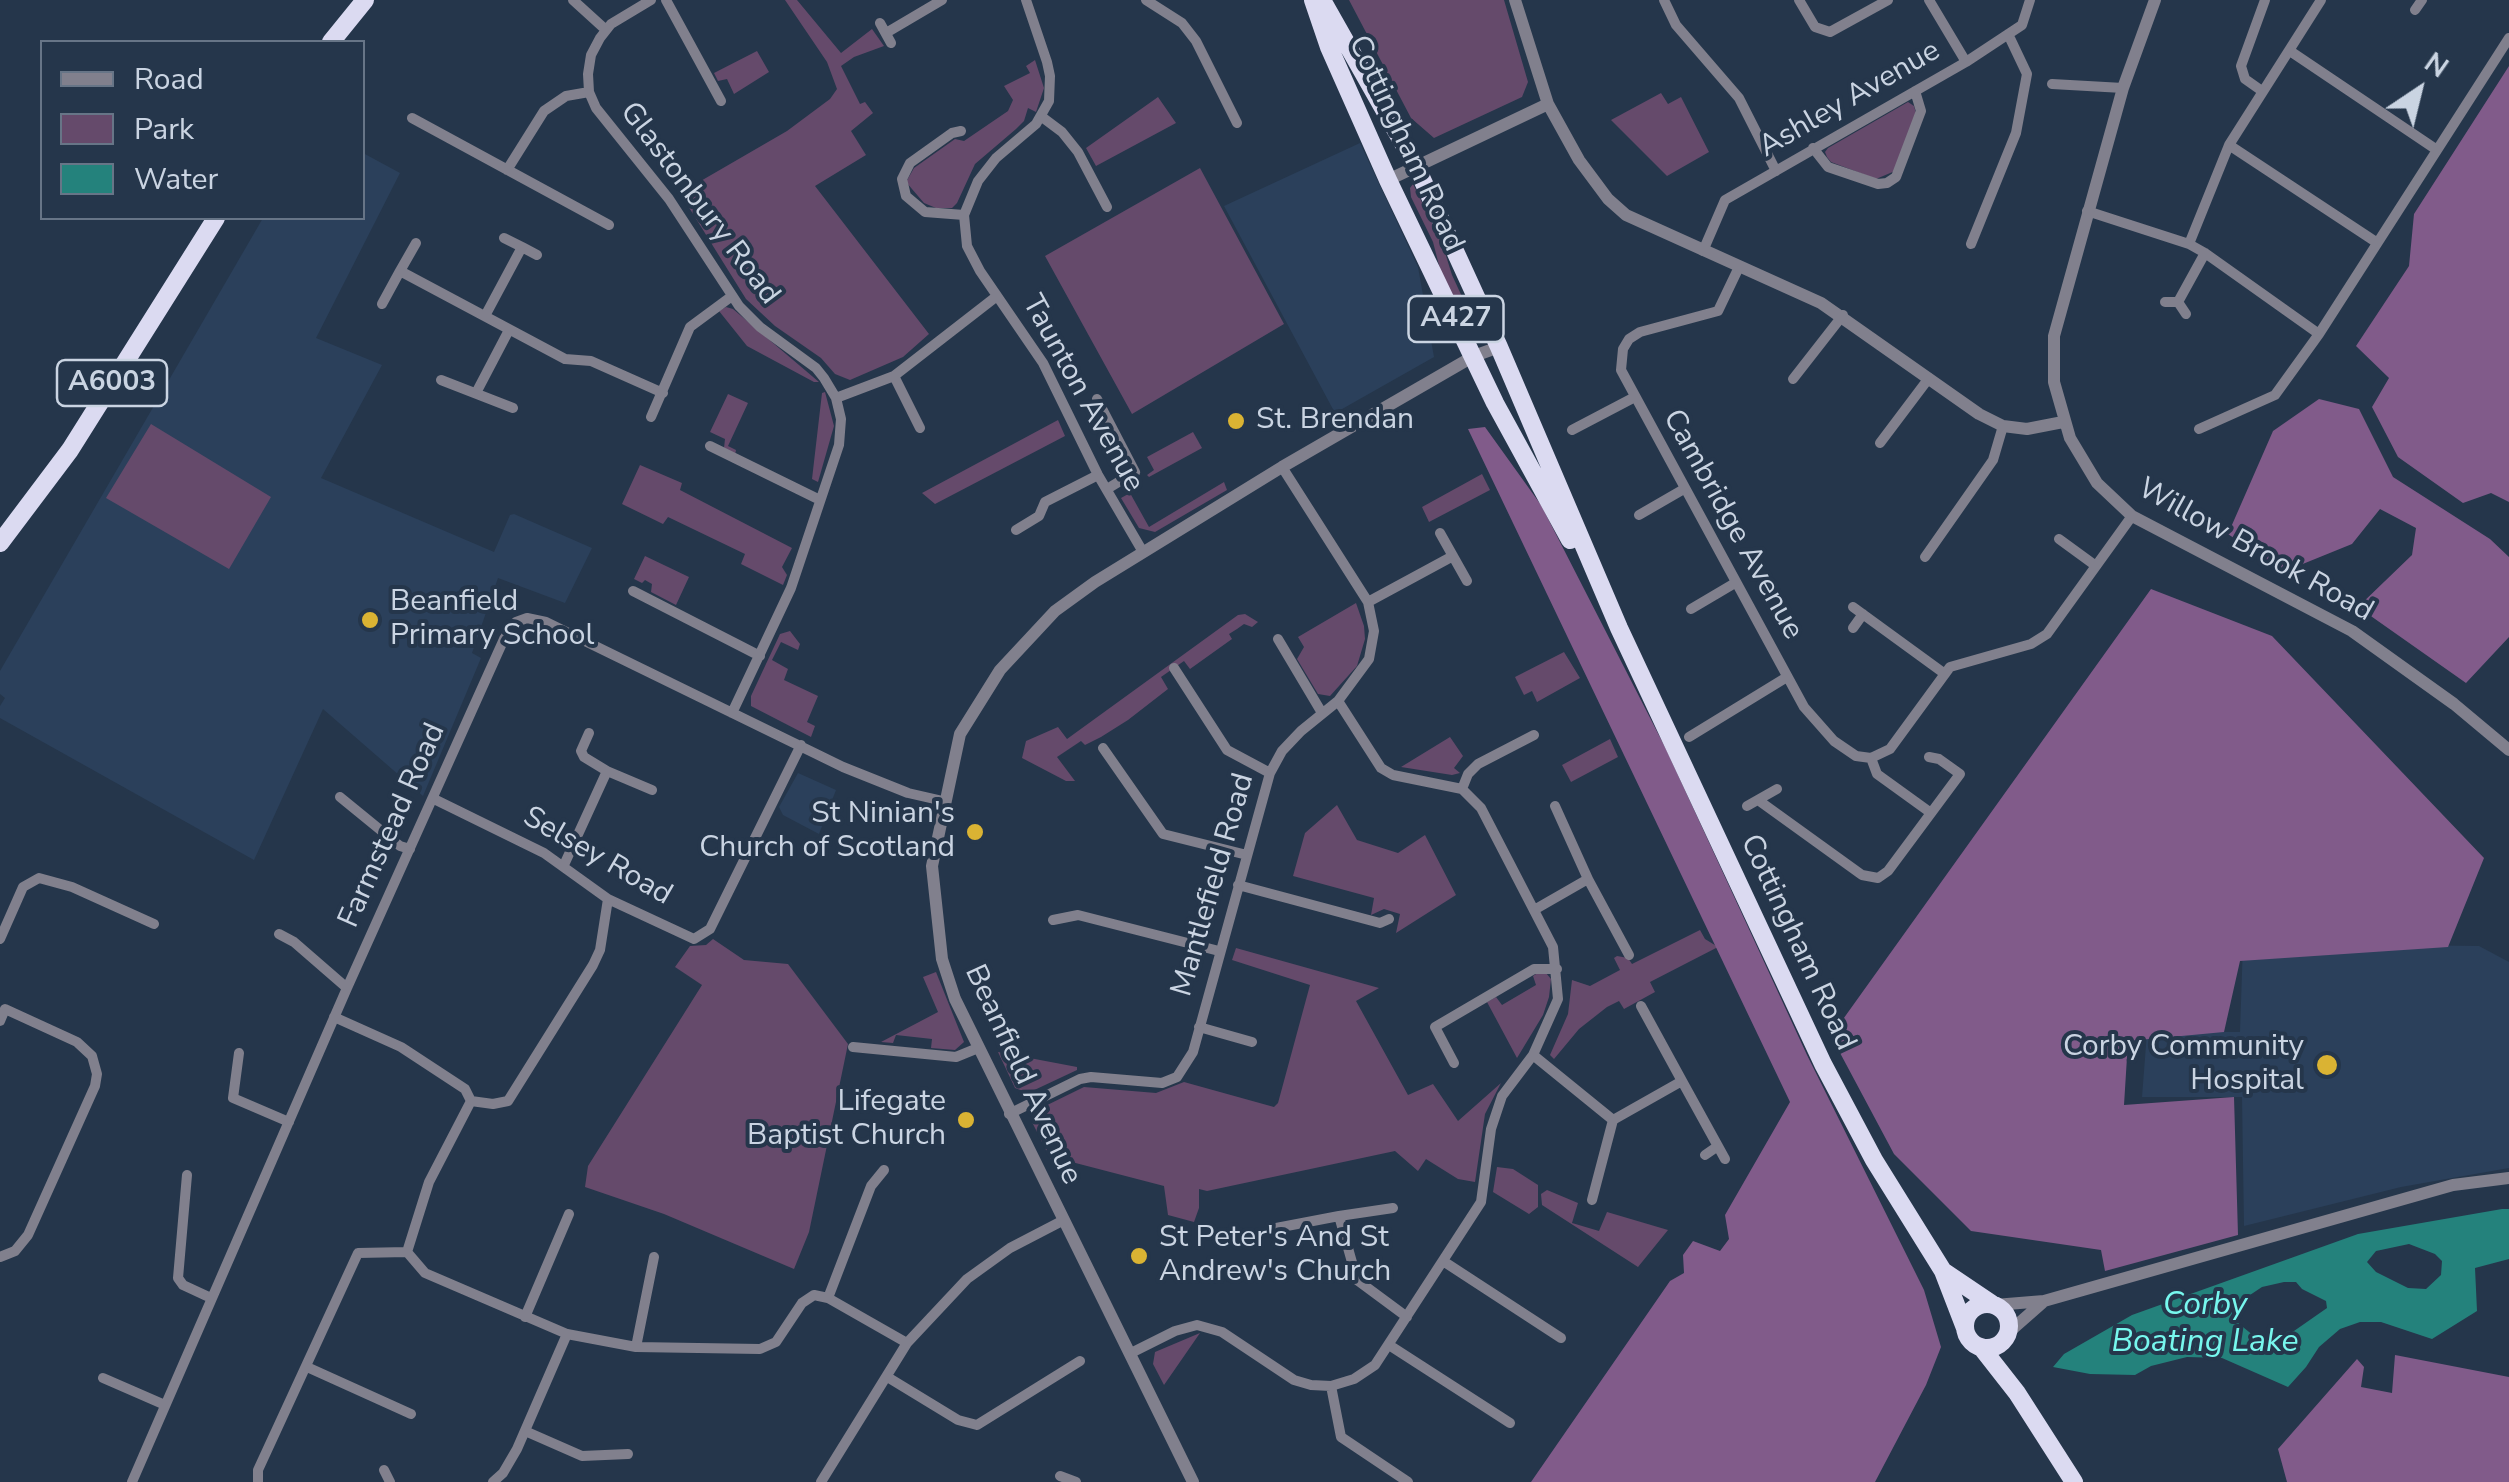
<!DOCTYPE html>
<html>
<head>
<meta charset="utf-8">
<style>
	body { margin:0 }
	#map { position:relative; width:2509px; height:1482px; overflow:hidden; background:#25364b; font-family:"Nunito Sans",sans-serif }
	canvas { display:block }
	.legend { position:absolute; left:40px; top:40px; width:325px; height:180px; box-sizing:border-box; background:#25364b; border:2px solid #677587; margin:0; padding:12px 18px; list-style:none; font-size:30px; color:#cad4e2 }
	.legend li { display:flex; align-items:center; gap:20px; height:50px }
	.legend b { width:50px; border:2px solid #677587 }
	.north { position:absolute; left:2369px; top:40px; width:100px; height:100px; -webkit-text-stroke:8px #25364b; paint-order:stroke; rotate:35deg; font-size:28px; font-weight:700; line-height:40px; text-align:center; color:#cad4e2 }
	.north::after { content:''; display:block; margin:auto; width:35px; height:45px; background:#cad4e2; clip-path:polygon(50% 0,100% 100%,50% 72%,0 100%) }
</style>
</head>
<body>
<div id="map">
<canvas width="2509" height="1482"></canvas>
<ul class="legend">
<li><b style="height:12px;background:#81808d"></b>Road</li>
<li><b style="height:28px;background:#654a6b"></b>Park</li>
<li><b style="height:28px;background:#24827c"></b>Water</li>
</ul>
<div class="north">N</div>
</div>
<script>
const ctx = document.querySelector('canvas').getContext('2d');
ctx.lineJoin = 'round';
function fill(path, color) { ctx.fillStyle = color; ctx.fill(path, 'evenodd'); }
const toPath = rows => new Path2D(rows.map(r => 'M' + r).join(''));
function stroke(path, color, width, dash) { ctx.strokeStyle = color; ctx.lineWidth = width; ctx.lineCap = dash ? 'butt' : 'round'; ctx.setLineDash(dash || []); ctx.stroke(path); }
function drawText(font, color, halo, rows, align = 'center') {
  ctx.font = font + ' "Nunito Sans",sans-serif'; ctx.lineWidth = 8; ctx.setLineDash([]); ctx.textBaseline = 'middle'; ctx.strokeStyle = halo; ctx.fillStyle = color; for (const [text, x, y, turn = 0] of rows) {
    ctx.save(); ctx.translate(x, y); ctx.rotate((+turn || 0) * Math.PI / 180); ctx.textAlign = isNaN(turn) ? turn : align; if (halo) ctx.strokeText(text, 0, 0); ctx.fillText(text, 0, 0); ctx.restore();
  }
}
fill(toPath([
	[1360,143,1418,267,1434,357,1335,413,1224,206],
	[363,153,400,173,316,338,382,365,321,478,494,552,510,515,514,514,592,548,565,603,498,578,472,653,481,658,423,796,323,709,254,860,0,718,0,706,5,698,0,694,0,671,263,218,362,218],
	[798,773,836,790,819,834,783,815,779,807],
	[2243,943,2479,946,2509,962,2509,1168,2401,1187,2244,1226,2242,1097,2142,1097,2147,1032,2240,1032]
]), '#2b405b');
fill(toPath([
	[785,0,797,0,841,53,872,29,884,46,854,57,841,66,860,104,865,102,873,113,851,131,866,155,815,186,929,334,903,357,850,380,835,374,821,358,775,326,746,299,680,193,787,131,830,99,837,89,827,62],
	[1349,0,1504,0,1528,82,1522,97,1434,138,1411,118],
	[757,51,769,72,734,94,727,79,718,81,714,73],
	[1035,60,1044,88,1036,112,1028,108,1024,121,1016,129,975,164,957,203,952,208,936,208,924,203,906,182,914,168,955,139,964,141,1008,111,1013,100,1004,86,1030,73,1026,66],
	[1661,93,1668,104,1681,97,1709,152,1667,176,1611,120],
	[1158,97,1176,123,1096,166,1086,148],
	[1908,102,1914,106,1916,113,1895,171,1876,179,1831,162,1827,157,1825,152,1828,148],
	[1200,168,1284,324,1132,414,1045,256],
	[1413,184,1442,243,1452,275,1476,327,1472,335,1441,273,1433,242,1411,197,1410,188],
	[726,307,733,309,819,382,814,382,747,346,719,311],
	[825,392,834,426,818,482,812,479,822,393],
	[728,394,748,403,728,446,736,450,735,455,724,448,725,439,710,432],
	[1058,420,1065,436,935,504,922,493],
	[151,424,271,497,229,569,106,498],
	[1193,432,1202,448,1149,477,1147,475,1154,470,1147,457],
	[640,465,682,483,680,490,792,548,782,567,787,575,783,585,741,564,745,554,668,517,663,524,622,504],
	[1482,474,1490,490,1429,522,1422,507],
	[1224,482,1227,490,1155,532,1139,528,1121,498,1130,493,1149,527],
	[645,556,689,577,676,605,651,592,652,584,645,580,642,583,634,579],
	[1356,603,1364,626,1365,639,1357,666,1330,696,1318,694,1297,659,1304,647,1298,637],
	[1245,614,1258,622,1252,627,1244,624,1237,629,1229,634,1232,639,1190,669,1184,661,1161,677,1168,689,1128,720,1101,737,1085,745,1081,741,1057,757,1075,781,1066,781,1022,758,1026,741,1058,727,1067,739,1238,615],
	[790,631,800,644,798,650,781,642,772,660,788,669,784,680,818,696,807,722,815,726,811,737,751,706,751,696,780,634],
	[1564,652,1580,678,1537,702,1532,691,1524,695,1515,677],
	[1450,737,1463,756,1454,768,1460,773,1452,775,1401,767],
	[1610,739,1618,757,1571,782,1562,765],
	[1337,805,1357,840,1398,853,1425,835,1456,895,1396,933,1400,914,1384,909,1371,915,1374,898,1293,876,1305,833],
	[1700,930,1705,939,1718,947,1650,982,1655,992,1624,1009,1619,1001,1607,1007,1579,1029,1554,1059,1550,1055,1568,1014,1572,980,1590,986,1620,970,1614,958,1617,956,1628,958,1632,964],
	[713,939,744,960,788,964,848,1044,809,1232,794,1269,664,1214,585,1187,588,1166,702,985,675,967,690,946,706,945],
	[1236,948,1379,988,1356,1001,1408,1095,1433,1084,1458,1121,1501,1083,1485,1114,1475,1182,1458,1179,1426,1159,1418,1171,1395,1151,1207,1191,1199,1189,1199,1208,1194,1222,1168,1215,1164,1186,1064,1160,1054,1166,1032,1122,1035,1111,1084,1087,1156,1093,1184,1082,1274,1107,1278,1103,1310,985,1232,960],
	[936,972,964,1042,955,1050,931,1048,932,1039,896,1035,893,1043,881,1042,938,1012,923,977],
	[1546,973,1551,979,1549,997,1543,1015,1517,1058,1487,1002,1496,997,1502,1005,1536,985,1533,976,1536,974],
	[998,1052,1077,1067,1077,1070,1028,1093,1015,1088],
	[1497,1167,1513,1169,1538,1185,1538,1207,1529,1214,1493,1192],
	[1547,1190,1578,1203,1572,1223,1599,1231,1607,1212,1668,1230,1638,1267,1542,1205,1541,1194],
	[1200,1333,1164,1385,1153,1364,1155,1352]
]), '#654a6b');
fill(toPath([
	[2509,66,2509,502,2491,493,2463,503,2398,457,2372,407,2389,378,2356,346,2409,266,2414,214],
	[2319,399,2359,409,2393,477,2490,539,2509,557,2509,637,2466,683,2358,607,2412,555,2416,528,2380,509,2352,544,2283,572,2228,534,2273,431],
	[1485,427,1541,505,1666,749,1807,1055,1924,1290,1941,1347,1926,1385,1875,1482,1531,1482,1670,1281,1684,1273,1683,1255,1693,1241,1720,1251,1729,1239,1725,1215,1790,1102,1468,429],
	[2151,589,2272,636,2484,858,2448,947,2240,961,2224,1032,2128,1041,2124,1105,2234,1097,2238,1235,2105,1271,2101,1250,1971,1231,1894,1154,1831,1036],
	[2395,1355,2509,1377,2509,1482,2287,1482,2278,1449,2357,1359,2364,1367,2361,1387,2392,1393]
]), '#815b8a');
fill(toPath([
	[2502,1209,2509,1209,2509,1259,2475,1268,2477,1311,2432,1339,2381,1322,2360,1322,2340,1329,2319,1347,2306,1367,2288,1387,2222,1358,2187,1357,2151,1366,2135,1375,2090,1374,2053,1367,2064,1354,2132,1315,2358,1234],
	[2409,1244,2435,1254,2442,1261,2441,1275,2426,1289,2408,1288,2376,1272,2367,1262,2376,1251],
	[2284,1282,2296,1282,2302,1289,2326,1301,2327,1308,2294,1331,2254,1336,2238,1323,2238,1303,2262,1287]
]), '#24827c');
stroke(toPath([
	[573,0,606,30],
	[651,0,611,24,600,38,591,55,588,74,589,92,596,108,669,199,739,306,760,327,816,368,824,378,836,398,841,419,839,445,791,588,732,713],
	[666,0,721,101],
	[1026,0,1047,62,1050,76,1049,101,1036,124,996,158,978,181,964,215,967,246,980,271,1043,363,1098,475,1143,552],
	[1146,0,1182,23,1196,41,1237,123],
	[1664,0,1676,25,1739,98,1776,171],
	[1799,0,1815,27,1830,32,1888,0],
	[1929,0,1966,62],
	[2415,10,2422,0],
	[880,23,891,43],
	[886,33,942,0],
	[2290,51,2437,150],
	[2052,84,2123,88],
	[2262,91,2245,79,2241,66,2265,0],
	[1042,117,1062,132,1078,152,1107,207],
	[412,118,609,225],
	[961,131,952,133,910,163,902,179,906,196,925,212,964,215],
	[2229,145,2376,242],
	[1813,148,1828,167,1878,184,1887,183,1896,177,1921,111,1915,91],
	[507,170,544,111,566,96,589,92],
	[2087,211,2189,244,2205,253,2319,334],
	[416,243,400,271,565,359,591,361,663,393],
	[1971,244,2016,133,2027,74,2008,34],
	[2189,244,2229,145,2321,0],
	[522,247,537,255],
	[1703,251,1725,200,1966,62,2022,25,2030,0],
	[1739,267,1718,311,1640,332,1629,339,1623,349,1621,370,1804,707,1834,741,1856,756,1871,758,1877,774,1931,813],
	[2165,302,2178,302,2186,314],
	[2178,302,2205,253],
	[382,304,400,271],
	[485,316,522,247,504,238],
	[894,376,920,428],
	[1793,379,1843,315],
	[441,380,513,408],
	[476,393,509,330],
	[836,398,894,376,997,296],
	[1097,399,1135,472,1107,489],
	[651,417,690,327,732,296],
	[2199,429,2275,395,2319,334,2509,38],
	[1572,430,1633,398],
	[1880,443,1929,378],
	[710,446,820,500],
	[1639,515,1684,489],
	[1016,530,1039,516,1045,502,1098,475],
	[1440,533,1467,581],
	[2059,539,2096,566],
	[1925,557,1993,460,2003,426],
	[633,591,760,656],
	[1368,602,1453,556],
	[1853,607,1945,674],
	[1691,609,1735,583],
	[1853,628,1863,614],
	[1278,639,1322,713],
	[1174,668,1227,750,1270,773],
	[1689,737,1787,677],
	[1103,748,1163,834,1247,855],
	[1871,758,1890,749,1950,667,2031,644,2047,634,2132,516],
	[607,771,652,790],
	[1462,789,1468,774,1478,764,1534,735],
	[340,797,400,846,410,849],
	[434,799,544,853,608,899,694,939,710,929,801,745],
	[1758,800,1862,875,1878,878,1888,871,1960,774,1939,759,1929,757],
	[1747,806,1777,789],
	[564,865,607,771,584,757,581,751,589,733],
	[1588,879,1629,955],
	[1238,885,1380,923,1389,919],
	[1534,910,1588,879,1555,806],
	[1053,920,1078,915,1219,951],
	[279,934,294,942,347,988],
	[0,939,23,887,39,878,72,887,154,924],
	[1641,1006,1682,1081],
	[334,1017,401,1047,465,1089,471,1101,429,1182,407,1252,425,1273,567,1334,636,1347,760,1349,776,1342,802,1303,814,1295,828,1298,907,1343],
	[0,1021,5,1009,77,1042,92,1056,97,1074,95,1086,28,1235,15,1251,0,1257],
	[1199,1027,1252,1042],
	[853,1047,956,1057,978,1048],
	[239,1053,233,1098,289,1122],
	[1533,1055,1613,1120,1592,1200],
	[1454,1063,1435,1027,1534,969,1557,969],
	[471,1101,493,1104,508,1101,593,965,600,950,608,899],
	[1009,1114,1080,1079,1091,1077,1162,1083,1177,1077,1193,1052,1270,773,1282,751,1301,731,1338,701,1369,659,1374,631,1368,602,1282,467],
	[1613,1120,1682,1081,1725,1159],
	[1705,1155,1718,1146],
	[187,1175,178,1278,183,1285,211,1298],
	[1339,1216,1393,1208],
	[1271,1229,1339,1216,1357,1280,1407,1317],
	[1443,1261,1561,1338],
	[828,1298,871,1186,884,1170],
	[525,1317,569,1214],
	[1389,1345,1510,1423],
	[636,1347,654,1257],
	[1131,1353,1175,1331,1197,1325,1222,1332,1294,1380,1311,1385,1331,1386,1354,1379,1375,1365,1481,1202,1491,1129,1502,1096,1533,1055,1558,999,1553,947,1481,808,1462,789,1393,775,1381,768,1338,701],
	[307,1367,411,1414],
	[103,1378,165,1405],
	[889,1378,958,1420,977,1425,1080,1361],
	[1331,1386,1341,1437,1408,1482],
	[525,1431,582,1456,628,1454],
	[384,1470,390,1482],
	[1060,1476,1076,1482],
	[132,1482,347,988,504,639,516,622,527,618,546,622,843,767,908,793,943,801],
	[258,1482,258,1470,358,1253,407,1252],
	[493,1482,503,1473,517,1449,567,1334],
	[821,1482,907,1343,967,1279,1010,1248,1062,1221]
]), '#81808d', 10);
stroke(toPath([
	[1515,0,1548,104,1579,160,1608,199,1626,215,1821,303,1979,414,2003,426,2027,429,2063,422],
	[2155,0,2123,88,2054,336,2054,382,2070,438,2097,483,2132,516,2352,631,2454,704,2509,750],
	[1388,180,1548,104],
	[1995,1305,2044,1301,2453,1185,2509,1178],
	[2009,1332,2042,1303],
	[1193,1482,955,999,942,959,932,866,960,734,1000,670,1055,611,1095,582,1282,467,1474,356,1499,347]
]), '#81808d', 12);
stroke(toPath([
	[1313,0,1329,47,1388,180,1495,403,1570,540],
	[1322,0,1416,166,1499,347,1619,628,1823,1064,1874,1160,1943,1271,1965,1328],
	[331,42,365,0],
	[0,543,70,450,216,218],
	[1943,1271,1992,1304],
	'1965 1326a22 22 0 1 1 44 0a22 22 0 1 1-44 0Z',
	[1981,1347,2017,1393,2074,1482]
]), '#dbdaf1', 18);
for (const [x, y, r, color] of [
	[1236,421,10,"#dab333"],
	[370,620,10,"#dab333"],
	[975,832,10,"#dab333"],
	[2327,1065,12,"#dab333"],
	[966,1120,10,"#dab333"],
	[1139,1256,10,"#dab333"]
]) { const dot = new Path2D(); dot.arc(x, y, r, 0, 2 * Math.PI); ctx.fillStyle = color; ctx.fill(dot); stroke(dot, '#25364b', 4); }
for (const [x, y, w] of [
	[1456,319,95],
	[112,383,110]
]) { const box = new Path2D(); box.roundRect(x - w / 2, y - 23, w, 46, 8); ctx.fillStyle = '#25364b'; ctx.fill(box); stroke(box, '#cad4e2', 2.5); }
drawText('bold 28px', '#cad4e2', null, [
	["A427",1456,319],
	["A6003",112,383]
]);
drawText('30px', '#cad4e2', '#25364b', [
	["Ashley Avenue",1850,100,-30],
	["Cottingham Road",1405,144,65],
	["Glastonbury Road",699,204,53],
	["Taunton Avenue",1082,394,61],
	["Cambridge Avenue",1732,525,61],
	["Willow Brook Road",2255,551,29],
	["Farmstead Road",393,826,-66],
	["Selsey Road",597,857,30],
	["Mantlefield Road",1214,885,-74],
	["Cottingham Road",1797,943,65],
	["Beanfield Avenue",1022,1075,65]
]);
drawText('30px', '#cad4e2', '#25364b', [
	["St. Brendan",1256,421],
	["Beanfield",390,603],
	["Primary School",390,637],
	["St Ninian's",955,815,"right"],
	["Church of Scotland",955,849,"right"],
	["Corby Community",2304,1048,"right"],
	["Hospital",2304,1082,"right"],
	["Lifegate",946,1103,"right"],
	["Baptist Church",946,1137,"right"],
	["St Peter's And St",1159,1239],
	["Andrew's Church",1159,1273]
], 'left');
drawText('italic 32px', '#77f7ee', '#25364b', [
	["Corby",2205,1306],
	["Boating Lake",2205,1343]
]);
</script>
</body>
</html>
